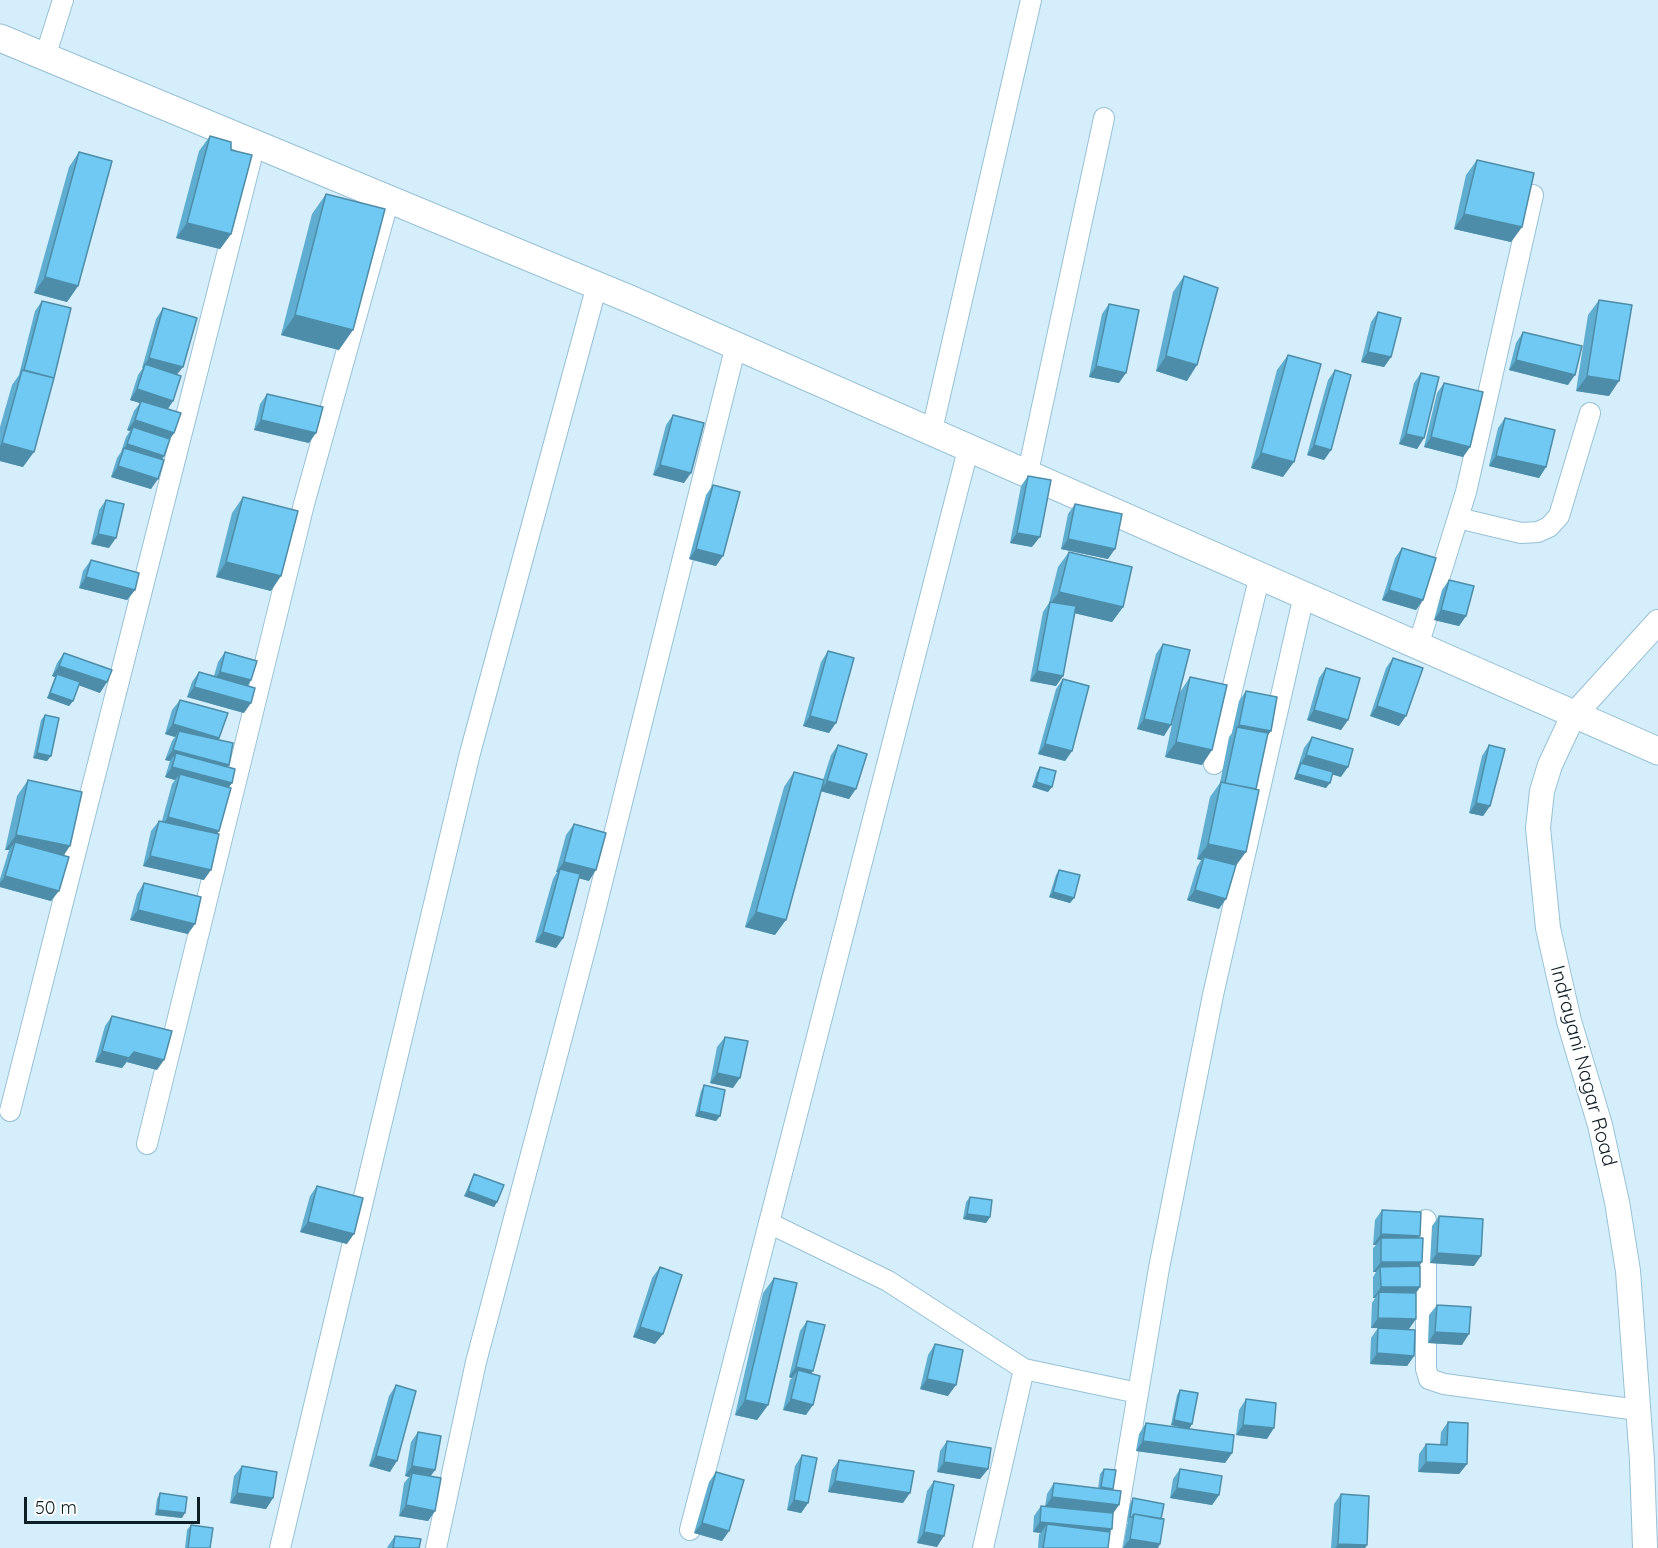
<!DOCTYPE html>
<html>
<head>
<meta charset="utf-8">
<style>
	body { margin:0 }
	#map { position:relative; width:1658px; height:1548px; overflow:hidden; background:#d5eefb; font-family:Quicksand,sans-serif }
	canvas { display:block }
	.scale { position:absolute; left:24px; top:1497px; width:176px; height:27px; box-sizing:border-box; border:3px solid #0e1e25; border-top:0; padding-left:8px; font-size:18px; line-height:21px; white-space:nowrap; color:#0e1e25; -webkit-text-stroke:4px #fff; paint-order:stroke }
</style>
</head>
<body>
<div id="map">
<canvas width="1658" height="1548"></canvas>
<div class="scale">50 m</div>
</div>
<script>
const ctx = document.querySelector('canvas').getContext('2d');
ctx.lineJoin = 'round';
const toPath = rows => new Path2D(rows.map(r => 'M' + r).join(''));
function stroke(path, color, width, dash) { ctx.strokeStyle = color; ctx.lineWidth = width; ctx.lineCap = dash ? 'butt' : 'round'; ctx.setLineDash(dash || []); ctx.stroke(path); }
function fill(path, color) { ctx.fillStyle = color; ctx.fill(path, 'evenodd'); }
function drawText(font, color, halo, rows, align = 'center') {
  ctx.font = font + ' Quicksand,sans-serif'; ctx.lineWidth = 5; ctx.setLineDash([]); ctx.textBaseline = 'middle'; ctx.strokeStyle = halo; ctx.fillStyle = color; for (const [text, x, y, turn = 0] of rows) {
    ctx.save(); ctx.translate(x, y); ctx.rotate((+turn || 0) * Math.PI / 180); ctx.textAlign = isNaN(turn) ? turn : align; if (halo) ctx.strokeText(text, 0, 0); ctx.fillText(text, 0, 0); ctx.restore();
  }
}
const minor = toPath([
	[45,57,63,0],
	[932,430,1031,0],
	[1028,472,1104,118],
	[1458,518,1521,533,1538,532,1549,527,1559,516,1590,413],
	[1418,646,1466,492,1533,195],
	[1214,764,1260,575],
	[10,1111,255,144],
	[147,1144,304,504,389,199],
	[1426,1220,1426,1369,1429,1379,1444,1384,1638,1410],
	[769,1223,888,1281,1024,1369],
	[690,1530,969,446],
	[280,1548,470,753,597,285],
	[436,1548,476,1362,589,935,736,345],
	[983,1548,1024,1369,1138,1393],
	[1112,1548,1159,1268,1213,995,1304,595]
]);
const tertiary = toPath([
	[1645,1548,1642,1461,1628,1271,1617,1202,1600,1125,1569,1021,1548,928,1538,828,1542,791,1550,765,1573,716,1658,622]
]);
const secondary = toPath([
	[0,38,632,300,1658,751]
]);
stroke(minor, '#98c1d6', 22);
stroke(tertiary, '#98c1d6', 26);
stroke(secondary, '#98c1d6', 29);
stroke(minor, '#fff', 20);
stroke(tertiary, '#fff', 24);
stroke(secondary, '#fff', 27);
fill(toPath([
	[210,136,231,234,220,249,176,238,199,151],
	[79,152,78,286,67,302,34,293,69,167],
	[1477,160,1522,227,1511,242,1454,229,1466,175],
	[326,194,339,350,281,335,312,214],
	[1184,276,1187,381,1156,371,1173,292],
	[1599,300,1609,396,1576,391,1588,315],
	[42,301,23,467,0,461,0,427,12,385,19,375,35,311],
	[1109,304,1119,383,1089,377,1102,314],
	[163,308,177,375,173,401,168,409,174,433,170,439,164,456,162,460,151,489,111,477,117,458,121,452,126,437,130,431,127,430,134,411,140,403,130,400,138,375,143,368,142,368,156,319],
	[1378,312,1391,357,1384,367,1361,362,1371,322],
	[1523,332,1568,385,1509,370,1516,343],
	[1288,355,1283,477,1251,468,1277,370],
	[1335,370,1331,450,1324,460,1307,455,1328,380],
	[1421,373,1424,438,1417,449,1399,444,1414,383],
	[1444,383,1470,447,1463,457,1424,447,1437,393],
	[267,394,309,443,254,430,260,404],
	[673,415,684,483,653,475,666,425],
	[1505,418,1546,467,1539,478,1489,466,1498,428],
	[1028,476,1032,547,1010,543,1021,486],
	[713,485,716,566,689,559,706,495],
	[243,497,271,591,216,577,232,513],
	[106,500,109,548,91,544,99,510],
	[1075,504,1108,559,1061,549,1068,514],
	[1402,548,1423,600,1416,610,1382,600,1395,558],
	[1069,552,1123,607,1112,622,1075,613,1063,676,1056,686,1030,681,1043,612,1049,603,1058,567],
	[91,560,135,590,127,600,79,588,83,571],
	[1449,580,1466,616,1459,626,1434,620,1442,590],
	[1163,644,1180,692,1190,677,1202,765,1165,757,1178,696,1164,736,1137,729,1156,654],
	[828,651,829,733,803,726,821,662],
	[225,652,251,680,248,686,244,713,187,697,192,682,199,672,214,676,218,662],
	[64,653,100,693,79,685,73,701,69,706,47,698,55,677,52,676,57,663],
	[1393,658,1399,726,1370,716,1386,668],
	[1326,668,1348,720,1341,730,1307,720,1319,678],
	[1063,679,1072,751,1065,761,1038,754,1056,689],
	[1246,691,1271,731,1267,736,1235,867,1219,909,1187,900,1197,867,1201,860,1197,859,1210,797,1220,783,1229,737,1232,733,1239,701],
	[180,700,218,740,229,765,227,767,232,783,229,787,217,834,204,880,143,866,151,831,159,821,162,821,172,784,175,780,165,777,170,761,165,760,172,741,175,737,165,734,172,710],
	[45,715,47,761,33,758,41,720],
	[1312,737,1341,777,1332,774,1326,788,1294,779,1304,748],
	[838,745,849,799,821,791,775,935,745,927,784,787,794,772,823,780,831,755],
	[1489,745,1490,806,1483,816,1469,813,1482,756],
	[1040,767,1048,792,1032,787,1037,772],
	[28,780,64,855,51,901,0,887,0,879,9,850,5,850,17,796],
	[574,824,589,881,579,878,563,938,556,948,535,942,553,879,557,872,556,872,566,835],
	[1059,870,1074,898,1070,903,1049,897,1056,875],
	[144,883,188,934,130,920,137,894],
	[112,1016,157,1070,127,1062,122,1068,95,1062,105,1026],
	[725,1037,733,1088,710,1083,717,1047],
	[704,1085,720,1116,716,1121,695,1116,701,1091],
	[474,1174,497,1202,494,1207,464,1196,471,1180],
	[317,1186,347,1244,300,1232,310,1196],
	[970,1197,990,1217,986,1223,963,1219,966,1202],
	[1382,1210,1420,1236,1418,1238,1420,1287,1416,1293,1409,1329,1386,1329,1414,1356,1407,1366,1370,1364,1371,1338,1378,1328,1371,1328,1372,1303,1375,1298,1373,1298,1373,1277,1376,1272,1373,1272,1373,1248,1376,1245,1373,1245,1375,1220],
	[1439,1216,1474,1266,1430,1263,1432,1226],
	[660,1267,655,1344,633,1337,652,1278],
	[774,1278,768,1405,757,1420,735,1415,763,1293],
	[1437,1305,1462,1345,1428,1343,1429,1315],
	[807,1321,811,1373,806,1415,783,1410,790,1380,792,1378,789,1377,800,1331],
	[935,1344,948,1396,920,1389,928,1355],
	[396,1385,390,1472,369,1466,389,1396],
	[1180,1390,1192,1424,1189,1429,1171,1425,1177,1395],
	[1246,1399,1267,1439,1236,1435,1239,1410],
	[1448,1422,1467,1464,1459,1474,1418,1472,1419,1454,1426,1444,1440,1445,1441,1432],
	[1146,1423,1232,1453,1225,1463,1136,1451,1139,1434],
	[418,1432,430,1476,435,1511,428,1521,399,1516,404,1483,409,1477,405,1476,411,1442],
	[947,1441,988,1469,980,1479,937,1472,940,1451],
	[802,1455,808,1503,801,1513,787,1510,795,1466],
	[839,1460,903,1503,828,1492,832,1470],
	[242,1466,273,1498,266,1509,230,1503,234,1476],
	[1104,1469,1113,1489,1112,1490,1113,1513,1110,1532,1108,1548,1038,1548,1039,1534,1041,1533,1033,1532,1034,1516,1041,1506,1045,1507,1047,1494,1054,1483,1098,1489,1100,1474],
	[1180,1469,1219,1495,1212,1505,1170,1498,1173,1479],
	[716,1472,729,1531,722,1541,694,1533,709,1482],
	[934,1481,937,1547,917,1543,927,1491],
	[160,1493,182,1518,155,1515,157,1499],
	[1341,1494,1367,1545,1365,1548,1331,1548,1334,1504],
	[1133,1498,1158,1548,1123,1548,1127,1525,1128,1522,1127,1522,1130,1504],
	[191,1525,210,1548,185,1548,187,1530],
	[395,1536,419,1548,387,1548,388,1546]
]), '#5fadd0');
fill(toPath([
	[1464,214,1522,227,1511,242,1454,229],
	[187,223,231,234,220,249,176,238],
	[45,277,78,286,67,302,34,293],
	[295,315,353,330,339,350,281,335],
	[1368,352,1391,357,1384,367,1361,362],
	[1166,356,1197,365,1187,381,1156,371],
	[149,358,183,367,175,377,145,364,142,368],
	[1516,360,1575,375,1568,385,1509,370],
	[1096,366,1126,373,1119,383,1089,377],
	[1587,376,1619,381,1609,396,1576,391],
	[137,389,173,401,166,411,130,400],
	[135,420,174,433,167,443,133,427,130,431,127,430],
	[261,420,316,433,309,443,254,430],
	[1406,434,1424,438,1417,449,1399,444],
	[1431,437,1470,447,1463,457,1424,447],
	[2,443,34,452,23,467,0,461,0,446],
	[127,444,164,456,157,466,123,450],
	[1314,445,1331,450,1324,460,1307,455],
	[1261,453,1294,462,1283,477,1251,468],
	[1496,456,1546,467,1539,478,1489,466],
	[660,465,691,473,684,483,653,475],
	[118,466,158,479,151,489,111,477],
	[1017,533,1040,537,1032,547,1010,543],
	[98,534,116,538,109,548,91,544],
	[1068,539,1115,549,1108,559,1061,549],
	[696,549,723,556,716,566,689,559],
	[226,562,281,576,271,591,216,577],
	[86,577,135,590,127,600,79,588],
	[1389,590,1423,600,1416,610,1382,600],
	[1059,592,1123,607,1112,622,1048,607],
	[1441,610,1466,616,1459,626,1434,620],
	[59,666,107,682,100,693,56,677,57,674,55,677,52,676],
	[1037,671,1063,676,1056,686,1030,681],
	[220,672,251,680,244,691,213,682],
	[194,687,251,703,244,713,187,697],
	[50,693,73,701,69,706,47,698],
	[1377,706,1406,716,1399,726,1370,716],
	[1314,710,1348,720,1341,730,1307,720],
	[810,716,836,723,829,733,803,726],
	[1144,719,1171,725,1164,736,1137,729],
	[173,724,219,738,212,749,179,731,175,737,165,734],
	[1239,725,1271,731,1263,741,1236,729],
	[1176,742,1212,750,1202,765,1165,757],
	[1045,744,1072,751,1065,761,1038,754],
	[173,750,229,765,221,775,176,753,170,761,165,760],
	[37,753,51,756,47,761,33,758],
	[1306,755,1348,767,1341,777,1300,765],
	[172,767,232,783,224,793,180,774,175,780,165,777],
	[1297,774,1330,783,1326,788,1294,779],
	[827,781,856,789,849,799,820,791],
	[1036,782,1052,787,1048,792,1032,787],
	[1476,803,1490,806,1483,816,1469,813],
	[168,817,219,831,212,841,161,827],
	[16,835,70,846,60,861,15,842,9,850,5,850],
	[1208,844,1246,852,1235,867,1204,857,1201,860,1197,859],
	[150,856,211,870,204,880,143,866],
	[564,862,596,870,589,881,559,873,560,869,558,872,556,872],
	[5,876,59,891,51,901,0,887,0,883],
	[1195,890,1226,899,1219,909,1187,900],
	[1053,892,1074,898,1070,903,1049,897],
	[138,910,195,924,188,934,130,920],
	[756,912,786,920,775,935,745,927],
	[543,932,563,938,556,948,535,942],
	[102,1051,129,1058,122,1068,95,1062],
	[134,1052,164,1060,157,1070,127,1062],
	[717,1073,740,1078,733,1088,710,1083],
	[699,1111,720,1116,716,1121,695,1116],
	[468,1191,497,1202,494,1207,464,1196],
	[967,1214,990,1217,986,1223,963,1219],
	[308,1222,354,1234,347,1244,300,1232],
	[1381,1234,1420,1236,1412,1247,1381,1238,1376,1245,1373,1245],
	[1437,1253,1481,1256,1474,1266,1430,1263],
	[1381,1262,1422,1262,1415,1273,1380,1267,1376,1272,1373,1272],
	[1381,1287,1420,1287,1413,1297,1379,1292,1375,1298,1373,1298],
	[1378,1318,1416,1319,1409,1329,1371,1328],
	[640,1327,663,1334,655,1344,633,1337],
	[1435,1332,1469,1334,1462,1345,1428,1343],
	[1377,1353,1414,1356,1407,1366,1370,1364],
	[796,1367,813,1371,806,1381,798,1370,792,1378,789,1377],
	[927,1379,956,1385,948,1396,920,1389],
	[791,1399,813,1405,806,1415,783,1410],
	[745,1400,768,1405,757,1420,735,1415],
	[1174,1420,1192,1424,1189,1429,1171,1425],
	[1243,1425,1274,1428,1267,1439,1236,1435],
	[1143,1441,1232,1453,1225,1463,1136,1451],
	[376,1456,397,1461,390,1472,369,1466],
	[944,1462,988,1469,980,1479,937,1472],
	[1426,1462,1467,1464,1459,1474,1418,1472],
	[412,1466,435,1470,428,1480,412,1473,409,1477,405,1476],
	[835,1481,910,1493,903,1503,828,1492],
	[1177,1488,1219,1495,1212,1505,1170,1498],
	[237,1493,273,1498,266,1509,230,1503],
	[1052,1497,1119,1505,1112,1515,1045,1507],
	[794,1500,808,1503,801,1513,787,1510],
	[406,1505,435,1511,428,1521,399,1516],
	[158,1510,185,1513,182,1518,155,1515],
	[1040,1522,1112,1529,1105,1539,1047,1524,1041,1533,1033,1532],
	[702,1523,729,1531,722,1541,694,1533],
	[924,1532,944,1536,937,1547,917,1543],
	[1130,1539,1160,1544,1158,1548,1123,1548],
	[1338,1544,1367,1545,1365,1548,1335,1548]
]), '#4e8da9');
const building = toPath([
	[210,136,231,142,231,150,252,155,231,234,187,223,210,136],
	[79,152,112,161,78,286,45,277,79,152],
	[1477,160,1534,173,1522,227,1464,214,1477,160],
	[326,194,385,209,353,330,295,315,326,194],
	[1184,276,1218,288,1197,365,1166,356,1184,276],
	[1599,300,1632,305,1619,381,1587,376,1599,300],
	[42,301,71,308,54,378,24,370,42,301],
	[1109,304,1139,310,1126,373,1096,366,1109,304],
	[163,308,197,318,183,367,149,358,163,308],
	[1378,312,1401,318,1391,357,1368,352,1378,312],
	[1523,332,1582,346,1575,375,1516,360,1523,332],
	[1288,355,1321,364,1294,462,1261,453,1288,355],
	[145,364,181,376,173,401,137,389,145,364],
	[22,370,54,378,34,452,2,443,22,370],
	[1335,370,1351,375,1331,450,1314,445,1335,370],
	[1421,373,1439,377,1424,438,1406,434,1421,373],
	[1444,383,1483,392,1470,447,1431,437,1444,383],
	[267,394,323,407,316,433,261,420,267,394],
	[141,401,181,413,174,433,135,420,141,401],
	[673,415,704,423,691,473,660,465,673,415],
	[1505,418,1555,430,1546,467,1496,456,1505,418],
	[133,427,170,439,164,456,127,444,133,427],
	[124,448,164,460,158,479,118,466,124,448],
	[1028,476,1051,480,1040,537,1017,533,1028,476],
	[713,485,740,492,723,556,696,549,713,485],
	[243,497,298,511,281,576,226,562,243,497],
	[106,500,124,504,116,538,98,534,106,500],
	[1075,504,1122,514,1115,549,1068,539,1075,504],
	[1402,548,1436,558,1423,600,1389,590,1402,548],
	[1069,552,1132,567,1123,607,1059,592,1069,552],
	[91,560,139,573,135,590,86,577,91,560],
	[1449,580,1474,586,1466,616,1441,610,1449,580],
	[1050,602,1076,606,1063,676,1037,671,1050,602],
	[1163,644,1190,650,1171,725,1144,719,1163,644],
	[828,651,854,658,836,723,810,716,828,651],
	[225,652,257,661,251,680,220,672,225,652],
	[64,653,112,670,107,682,59,666,64,653],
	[1393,658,1423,668,1406,716,1377,706,1393,658],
	[1326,668,1360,678,1348,720,1314,710,1326,668],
	[199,672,255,688,251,703,194,687,199,672],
	[57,674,80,682,73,701,50,693,57,674],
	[1190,677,1227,685,1212,750,1176,742,1190,677],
	[1063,679,1089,686,1072,751,1045,744,1063,679],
	[1246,691,1277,697,1271,731,1239,725,1246,691],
	[180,700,228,713,219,738,173,724,180,700],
	[45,715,59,718,51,756,37,753,45,715],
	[1237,727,1268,733,1256,789,1225,783,1237,727],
	[179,731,233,743,229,765,173,750,179,731],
	[1312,737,1353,749,1348,767,1306,755,1312,737],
	[838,745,867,754,856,789,827,781,838,745],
	[1489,745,1505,749,1490,806,1476,803,1489,745],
	[176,753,235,769,232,783,172,767,176,753],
	[1301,763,1333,772,1330,783,1297,774,1301,763],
	[1040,767,1056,771,1052,787,1036,782,1040,767],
	[794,772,824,780,786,920,756,912,794,772],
	[180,774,231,788,219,831,168,817,180,774],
	[28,780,82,792,70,846,16,835,28,780],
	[1221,782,1259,790,1246,852,1208,844,1221,782],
	[159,821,219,834,211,870,150,856,159,821],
	[574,824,606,833,596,870,564,862,574,824],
	[15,842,69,857,59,891,5,876,15,842],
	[1204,857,1236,865,1226,899,1195,890,1204,857],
	[560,869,580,874,563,938,543,932,560,869],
	[1059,870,1080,875,1074,898,1053,892,1059,870],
	[144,883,201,897,195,924,138,910,144,883],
	[112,1016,172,1031,164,1060,134,1052,129,1058,102,1051,112,1016],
	[725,1037,748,1041,740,1078,717,1073,725,1037],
	[704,1085,725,1090,720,1116,699,1111,704,1085],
	[474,1174,504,1185,497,1202,468,1191,474,1174],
	[317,1186,363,1198,354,1234,308,1222,317,1186],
	[970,1197,992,1200,990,1217,967,1214,970,1197],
	[1382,1210,1421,1212,1420,1236,1381,1234,1382,1210],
	[1439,1216,1483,1219,1481,1256,1437,1253,1439,1216],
	[1381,1238,1423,1238,1422,1262,1381,1262,1381,1238],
	[1420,1266,1420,1287,1381,1287,1380,1267,1420,1266],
	[660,1267,682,1275,663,1334,640,1327,660,1267],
	[774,1278,797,1283,768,1405,745,1400,774,1278],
	[1379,1292,1416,1293,1416,1319,1378,1318,1379,1292],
	[1437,1305,1471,1307,1469,1334,1435,1332,1437,1305],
	[807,1321,825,1325,813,1371,796,1367,807,1321],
	[1378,1328,1415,1330,1414,1356,1377,1353,1378,1328],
	[935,1344,963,1350,956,1385,927,1379,935,1344],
	[798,1370,820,1376,813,1405,791,1399,798,1370],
	[396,1385,416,1391,397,1461,376,1456,396,1385],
	[1180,1390,1198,1393,1192,1424,1174,1420,1180,1390],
	[1246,1399,1276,1403,1274,1428,1243,1425,1246,1399],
	[1448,1422,1468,1423,1467,1464,1426,1462,1426,1444,1447,1445,1448,1422],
	[1146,1423,1234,1435,1232,1453,1143,1441,1146,1423],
	[418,1432,441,1436,435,1470,412,1466,418,1432],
	[947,1441,991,1448,988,1469,944,1462,947,1441],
	[802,1455,817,1458,808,1503,794,1500,802,1455],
	[839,1460,914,1471,910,1493,835,1481,839,1460],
	[242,1466,277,1472,273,1498,237,1493,242,1466],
	[1104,1469,1116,1470,1113,1489,1101,1487,1104,1469],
	[1180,1469,1222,1476,1219,1495,1177,1488,1180,1469],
	[716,1472,744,1480,729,1531,702,1523,716,1472],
	[412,1473,441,1478,435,1511,406,1505,412,1473],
	[934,1481,954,1485,944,1536,924,1532,934,1481],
	[1054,1483,1121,1491,1119,1505,1052,1497,1054,1483],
	[160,1493,187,1497,185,1513,158,1510,160,1493],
	[1341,1494,1369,1496,1367,1545,1338,1544,1341,1494],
	[1133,1498,1164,1504,1161,1519,1134,1514,1132,1517,1130,1517,1133,1498],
	[1041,1506,1113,1513,1112,1529,1040,1522,1041,1506],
	[1134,1514,1164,1519,1160,1544,1130,1539,1134,1514],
	[1047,1524,1110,1532,1108,1548,1043,1548,1047,1524],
	[191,1525,213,1528,210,1548,188,1548,191,1525],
	[395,1536,421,1539,419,1548,393,1548,395,1536]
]);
fill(building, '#6fc9f2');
stroke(building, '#4e8da9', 1.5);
drawText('20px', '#0e1e25', '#fff', [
	["Indrayani Nagar Road",1583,1066,75]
]);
</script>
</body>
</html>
